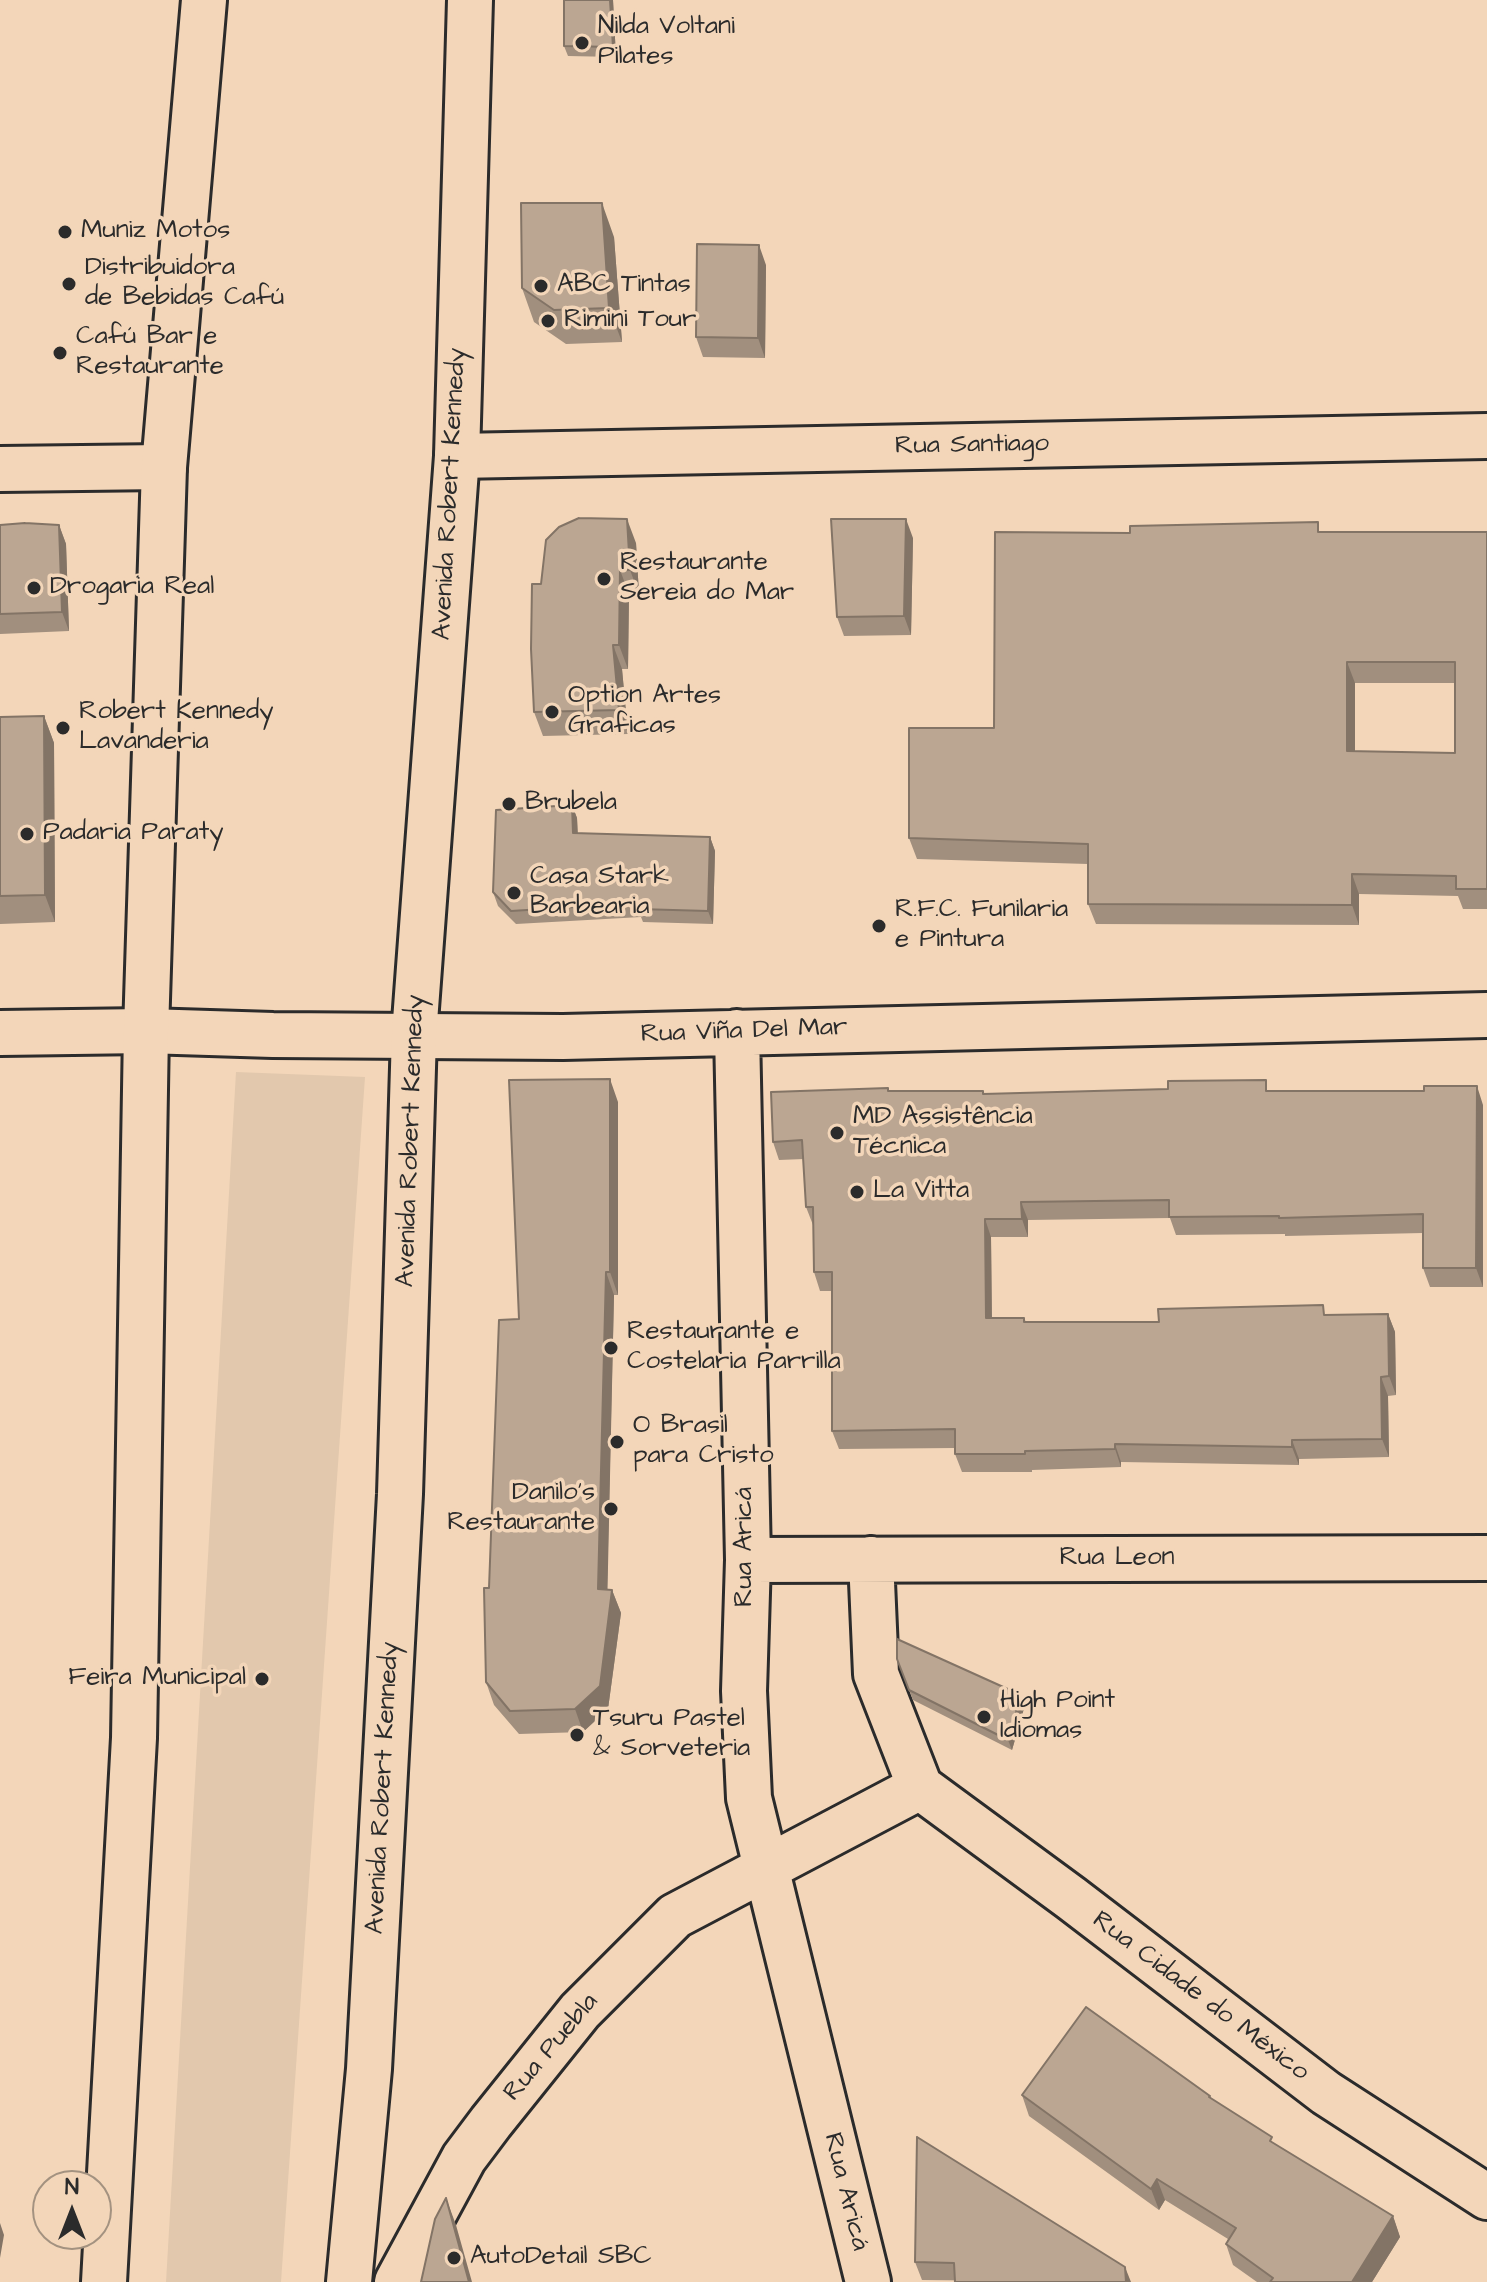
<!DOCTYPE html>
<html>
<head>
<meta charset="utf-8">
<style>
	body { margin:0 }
	#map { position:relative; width:1487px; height:2282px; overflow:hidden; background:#f3d6b9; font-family:"Architects Daughter",sans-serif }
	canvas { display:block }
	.north { position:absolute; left:32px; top:2170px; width:80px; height:80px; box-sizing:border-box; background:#f3d6b9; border:2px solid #a39280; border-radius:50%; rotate:0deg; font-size:22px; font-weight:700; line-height:32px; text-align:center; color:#2b2b2b }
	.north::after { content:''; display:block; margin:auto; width:28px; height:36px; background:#2b2b2b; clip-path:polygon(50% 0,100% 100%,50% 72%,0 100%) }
</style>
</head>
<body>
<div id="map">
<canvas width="1487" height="2282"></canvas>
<div class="north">N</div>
</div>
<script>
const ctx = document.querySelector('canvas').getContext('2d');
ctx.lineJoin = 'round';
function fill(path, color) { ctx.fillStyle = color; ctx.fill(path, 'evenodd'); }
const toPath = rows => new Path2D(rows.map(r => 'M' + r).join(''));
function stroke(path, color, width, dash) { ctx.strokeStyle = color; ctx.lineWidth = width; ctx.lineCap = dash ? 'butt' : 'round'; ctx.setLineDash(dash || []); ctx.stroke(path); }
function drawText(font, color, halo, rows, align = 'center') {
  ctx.font = font + ' "Architects Daughter",sans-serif'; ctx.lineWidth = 7; ctx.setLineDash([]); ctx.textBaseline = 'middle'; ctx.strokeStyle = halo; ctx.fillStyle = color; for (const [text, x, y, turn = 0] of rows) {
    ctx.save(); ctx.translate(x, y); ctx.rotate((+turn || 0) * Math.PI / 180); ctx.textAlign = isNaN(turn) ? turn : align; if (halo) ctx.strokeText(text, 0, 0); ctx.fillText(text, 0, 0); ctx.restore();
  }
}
fill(toPath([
	[236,1072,365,1077,281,2282,166,2282]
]), '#e2c8ad');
const street = toPath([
	[457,456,1487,436],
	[0,469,164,467],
	[737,1032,748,1560,744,1691,749,1798,868,2282],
	[0,1033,146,1031,273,1035,563,1037,1487,1015],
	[871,1559,876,1674,920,1787],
	[748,1560,1487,1558],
	[920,1787,1071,1898,1326,2093,1487,2197],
	[397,2282,464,2158,491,2122,580,2011,675,1916,920,1787]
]);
const primary = toPath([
	[104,2282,134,1738,146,1031,164,467,204,0],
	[349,2282,369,2069,400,1494,414,1035,457,456,470,0]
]);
stroke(street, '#2b2b2b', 50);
stroke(primary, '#2b2b2b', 50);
stroke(street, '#f3d6b9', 44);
stroke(primary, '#f3d6b9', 44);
fill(toPath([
	[564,0,613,0,616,57,568,56,564,46],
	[614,237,622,342,566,344,534,322,522,288],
	[766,265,765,358,703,357,696,337],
	[0,525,59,525,66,544,69,631,0,634],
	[1487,532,1487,909,1463,909,1458,896,1359,894,1359,925,1096,924,1088,904,1088,864,917,859,909,838,994,728,1130,533],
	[1355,683,1455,683,1455,753,1355,751],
	[913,538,911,635,844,636,837,617],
	[636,543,639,594,629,594,628,669,622,669,628,734,543,736,534,712],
	[44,716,54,743,55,922,0,924,0,717],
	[572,805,577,818,578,834,710,837,715,851,713,924,643,922,641,917,516,924,498,906,493,892],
	[889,1091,983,1091,985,1094,1270,1091,1483,1105,1483,1287,1430,1287,1423,1268,1423,1233,1285,1236,1285,1234,1176,1235,1170,1218,1028,1220,1028,1237,991,1237,992,1318,1024,1318,1026,1322,1159,1322,1388,1314,1395,1332,1396,1395,1388,1396,1389,1457,1299,1459,1299,1465,1121,1462,1121,1467,1032,1470,1032,1472,962,1472,955,1454,955,1448,839,1449,832,1431,832,1291,820,1291,814,1272,813,1225,806,1207,804,1159,779,1160,773,1142],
	[618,1102,618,1295,614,1295,607,1590,612,1590,621,1613,608,1709,583,1732,519,1734,494,1705,486,1682,489,1588],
	[897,1659,1025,1705,1012,1750,913,1700],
	[1022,2095,1211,2099,1275,2144,1393,2216,1400,2237,1372,2282,1257,2282,1233,2265,1226,2244,1228,2239,1165,2200,1159,2210,1029,2116],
	[917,2137,1131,2282,922,2280,915,2262]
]), '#a18f7e');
fill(toPath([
	[610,0,613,0,616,57,613,47],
	[602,203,614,237,622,342,609,308],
	[759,245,766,265,765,358,758,338],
	[627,519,636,543,639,594,630,570],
	[906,519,913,538,911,635,904,616],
	[59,525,66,544,69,631,62,612],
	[620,570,629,594,628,669,619,645],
	[613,645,622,669,628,734,619,710],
	[1347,662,1355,683,1355,772,1347,751],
	[44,716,54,743,55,922,45,895],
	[572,805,577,818,578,847,573,833],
	[710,837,715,851,713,924,708,911],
	[1352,874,1359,894,1359,925,1352,905],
	[610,1079,618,1102,618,1295,610,1272],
	[1477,1086,1483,1105,1483,1287,1476,1268],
	[1021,1202,1028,1220,1028,1237,1022,1219],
	[985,1219,991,1237,992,1336,986,1318],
	[606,1272,614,1295,607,1612,598,1589],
	[1388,1314,1395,1332,1396,1395,1389,1376],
	[1381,1377,1388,1396,1389,1457,1382,1439],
	[1292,1440,1299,1459,1299,1465,1292,1447],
	[1115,1444,1121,1462,1121,1467,1115,1449],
	[612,1590,621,1613,608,1709,583,1732,575,1709],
	[1021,1695,1025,1705,1012,1750,1008,1740],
	[1157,2179,1165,2200,1159,2210,1151,2189],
	[446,2198,456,2225,472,2282,469,2282],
	[1393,2216,1400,2237,1372,2282,1352,2282],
	[0,2223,4,2235,0,2258],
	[1125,2267,1131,2282,1126,2282]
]), '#837466');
const building = toPath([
	[564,0,610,0,613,47,564,46,564,0],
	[521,203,602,203,609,308,554,310,522,288,521,203],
	[697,244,759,245,758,338,696,337,697,244],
	[579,518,627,519,630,570,620,570,619,645,613,645,619,710,534,712,531,649,532,584,541,584,546,540,559,527,579,518],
	[831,519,906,519,904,616,837,617,831,519],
	[1318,522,1318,532,1487,532,1487,889,1456,889,1456,876,1352,874,1352,905,1088,904,1088,844,909,838,909,728,994,728,995,532,1130,533,1130,526,1318,522],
	[1347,662,1455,662,1455,753,1347,751,1347,662],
	[25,523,59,525,62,612,0,614,0,525,25,523],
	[44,716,45,895,0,896,0,717,44,716],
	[572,805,573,833,710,837,708,911,638,909,638,903,511,911,493,892,496,810,572,805],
	[610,1079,610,1272,606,1272,598,1589,612,1590,600,1686,575,1709,510,1711,486,1682,484,1588,489,1588,499,1320,519,1319,509,1080,610,1079],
	[1266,1080,1266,1091,1424,1091,1424,1086,1477,1086,1476,1268,1423,1268,1423,1214,1279,1218,1279,1216,1169,1217,1169,1200,1021,1202,1022,1219,985,1219,986,1318,1024,1318,1024,1322,1159,1322,1158,1309,1323,1305,1324,1315,1388,1314,1389,1376,1381,1377,1382,1439,1292,1440,1292,1447,1115,1444,1115,1449,1025,1451,1025,1454,955,1454,955,1429,832,1431,832,1272,814,1272,813,1207,806,1207,802,1140,773,1142,771,1092,888,1088,888,1091,983,1091,983,1094,1168,1089,1168,1081,1266,1080],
	[897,1639,1021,1695,1008,1740,909,1690,897,1659,897,1639],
	[1086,2007,1210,2096,1209,2097,1272,2137,1270,2141,1393,2216,1352,2282,1270,2282,1273,2278,1226,2244,1236,2228,1157,2179,1151,2189,1022,2095,1086,2007],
	[917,2137,1125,2267,1126,2282,955,2282,954,2263,915,2262,917,2137],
	[446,2198,469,2282,421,2282,435,2219,446,2198]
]);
fill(building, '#bba692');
stroke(building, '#837466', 2);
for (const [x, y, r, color] of [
	[582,43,8,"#2b2b2b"],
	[65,232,8,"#2b2b2b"],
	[69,284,8,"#2b2b2b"],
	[541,286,8,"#2b2b2b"],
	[548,321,8,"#2b2b2b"],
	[60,353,8,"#2b2b2b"],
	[604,579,8,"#2b2b2b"],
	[34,588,8,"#2b2b2b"],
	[552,712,8,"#2b2b2b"],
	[63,728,8,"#2b2b2b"],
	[509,804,8,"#2b2b2b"],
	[27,834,8,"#2b2b2b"],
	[514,893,8,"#2b2b2b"],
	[879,926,8,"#2b2b2b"],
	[837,1133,8,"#2b2b2b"],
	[857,1192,8,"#2b2b2b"],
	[611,1348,8,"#2b2b2b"],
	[617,1442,8,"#2b2b2b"],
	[611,1509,8,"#2b2b2b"],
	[262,1679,8,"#2b2b2b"],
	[984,1717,8,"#2b2b2b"],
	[577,1735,8,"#2b2b2b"],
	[454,2258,8,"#2b2b2b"]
]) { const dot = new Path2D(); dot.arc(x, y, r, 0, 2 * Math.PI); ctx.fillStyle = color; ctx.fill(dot); stroke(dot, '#f3d6b9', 3); }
drawText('26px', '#2b2b2b', '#f3d6b9', [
	["Nilda Voltani",598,28],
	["Pilates",598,58],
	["Muniz Motos",81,232],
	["Distribuidora",85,269],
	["de Bebidas Cafú",85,299],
	["ABC Tintas",557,286],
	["Rimini Tour",564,321],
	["Cafú Bar e",76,338],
	["Restaurante",76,368],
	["Restaurante",620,564],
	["Sereia do Mar",620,594],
	["Drogaria Real",50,588],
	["Option Artes",568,697],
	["Graficas",568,727],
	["Robert Kennedy",79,713],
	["Lavanderia",79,743],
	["Brubela",525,804],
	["Padaria Paraty",43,834],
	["Casa Stark",530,878],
	["Barbearia",530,908],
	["R.F.C. Funilaria",895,911],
	["e Pintura",895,941],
	["MD Assistência",853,1118],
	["Técnica",853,1148],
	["La Vitta",873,1192],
	["Restaurante e",627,1333],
	["Costelaria Parrilla",627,1363],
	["O Brasil",633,1427],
	["para Cristo",633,1457],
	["Danilo's",595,1494,"right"],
	["Restaurante",595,1524,"right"],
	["Feira Municipal",246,1679,"right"],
	["High Point",1000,1702],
	["Idiomas",1000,1732],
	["Tsuru Pastel",593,1720],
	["& Sorveteria",593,1750],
	["AutoDetail SBC",470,2258]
], 'left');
drawText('26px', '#2b2b2b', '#f3d6b9', [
	["Rua Santiago",972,446,-1],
	["Avenida Robert Kennedy",451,494,-87],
	["Rua Viña Del Mar",744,1032,-2],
	["Avenida Robert Kennedy",412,1141,-88],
	["Rua Aricá",746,1547,-90],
	["Rua Leon",1117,1559],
	["Avenida Robert Kennedy",384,1788,-87],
	["Rua Cidade do México",1200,1997,37],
	["Rua Puebla",552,2048,-50],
	["Rua Aricá",845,2192,76]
]);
</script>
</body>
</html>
